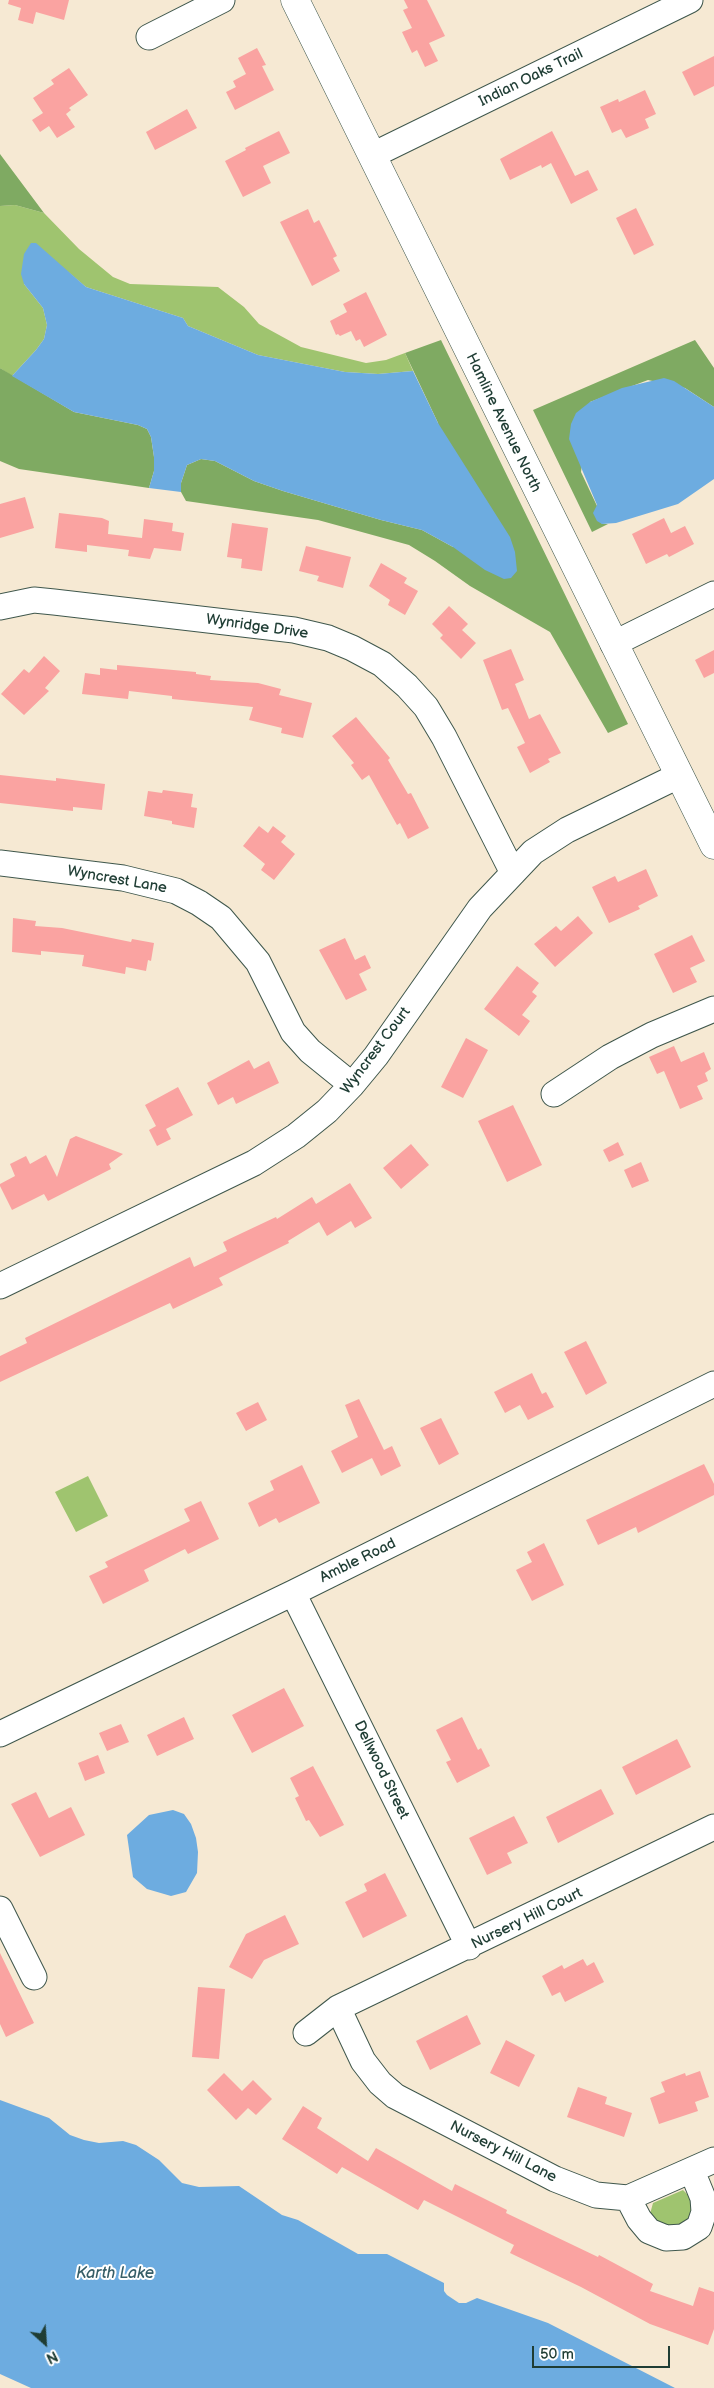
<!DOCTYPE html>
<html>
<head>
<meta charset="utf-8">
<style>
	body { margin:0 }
	#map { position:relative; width:714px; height:2388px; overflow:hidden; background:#f6e9d3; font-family:"Balsamiq Sans",sans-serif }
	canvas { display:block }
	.north { position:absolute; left:20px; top:2318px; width:50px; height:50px; -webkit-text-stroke:4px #fff; paint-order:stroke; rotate:154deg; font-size:14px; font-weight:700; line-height:20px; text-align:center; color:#1f3d34 }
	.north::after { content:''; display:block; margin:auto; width:18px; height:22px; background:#1f3d34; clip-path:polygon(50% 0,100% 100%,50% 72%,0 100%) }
	.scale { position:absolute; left:532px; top:2346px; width:138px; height:22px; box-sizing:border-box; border:2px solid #1f3d34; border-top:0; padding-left:6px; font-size:15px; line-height:18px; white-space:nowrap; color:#1f3d34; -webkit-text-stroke:4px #fff; paint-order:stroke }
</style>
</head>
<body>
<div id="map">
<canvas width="714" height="2388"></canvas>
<div class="north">N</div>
<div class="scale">50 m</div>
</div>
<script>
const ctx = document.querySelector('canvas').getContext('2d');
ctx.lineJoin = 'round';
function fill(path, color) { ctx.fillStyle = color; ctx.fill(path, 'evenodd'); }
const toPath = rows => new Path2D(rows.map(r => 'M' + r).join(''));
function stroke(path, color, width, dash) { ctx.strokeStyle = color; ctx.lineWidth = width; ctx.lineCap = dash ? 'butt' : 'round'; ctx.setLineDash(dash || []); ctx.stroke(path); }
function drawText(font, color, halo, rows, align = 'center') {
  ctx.font = font + ' "Balsamiq Sans",sans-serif'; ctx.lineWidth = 4; ctx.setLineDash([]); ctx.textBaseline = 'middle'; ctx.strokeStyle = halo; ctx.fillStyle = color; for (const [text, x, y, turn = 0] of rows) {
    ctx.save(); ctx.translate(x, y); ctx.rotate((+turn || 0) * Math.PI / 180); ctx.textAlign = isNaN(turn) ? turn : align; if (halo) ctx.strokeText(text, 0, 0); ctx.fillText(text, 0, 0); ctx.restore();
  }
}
fill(toPath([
	[15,205,44,213,79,249,113,277,130,284,218,287,244,307,259,324,301,347,366,363,386,360,405,353,413,371,378,374,345,372,258,355,188,326,183,318,86,287,67,271,24,284,43,308,47,325,44,339,36,350,12,376,0,368,0,206],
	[88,1476,108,1516,76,1532,55,1492],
	[683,2190,691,2198,692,2212,688,2220,677,2227,659,2223,650,2214,653,2203]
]), '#9fc46f');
fill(toPath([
	[0,154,44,213,15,205,0,206],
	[441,340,628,724,608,733,550,632,470,586,435,561,409,545,318,520,186,501,181,492,181,483,187,465,201,459,215,461,254,481,283,491,381,520,422,530,453,547,438,423,405,353],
	[695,340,714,368,714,407,685,388,648,380,590,402,581,472,597,506,602,524,608,524,592,532,533,410],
	[0,368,74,412,138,425,147,429,151,437,154,457,154,471,149,488,19,469,0,461]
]), '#7faa62');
fill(toPath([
	[31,243,36,243,86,287,183,318,188,326,258,355,345,372,378,374,413,371,438,423,510,537,515,552,517,571,511,578,504,579,485,570,453,547,422,530,381,520,283,491,254,481,215,461,201,459,187,465,181,483,181,492,149,488,154,471,154,457,151,437,147,429,138,425,74,412,12,376,36,350,44,339,47,325,43,308,24,284,21,274,24,254],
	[664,378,674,381,714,407,714,479,678,504,616,523,602,524,597,521,593,513,597,505,569,439,571,424,576,413,590,402,622,388],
	[173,1810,184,1814,191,1824,196,1838,198,1852,197,1873,186,1892,171,1896,147,1889,133,1877,127,1835,149,1815],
	[0,2100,49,2118,70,2135,84,2140,99,2143,123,2141,136,2145,159,2160,182,2183,199,2187,239,2186,282,2215,298,2220,358,2254,387,2254,444,2283,444,2291,447,2295,459,2303,466,2303,477,2298,548,2323,675,2388,31,2388,0,2374]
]), '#6dace0');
fill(toPath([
	[9,0,69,0,64,20,36,12,33,24,18,20,21,8,8,4],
	[404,0,427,0,445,36,429,43,438,61,425,67,417,50,412,53,402,32,412,28,403,10,408,8],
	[257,48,266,65,262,66,274,90,235,110,226,92,236,87,233,81,246,74,238,58],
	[714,56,714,86,694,96,682,72],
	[69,68,88,95,69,108,71,110,66,114,75,127,57,138,49,126,40,132,32,120,43,113,33,98,54,84,51,80],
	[645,90,656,114,645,119,649,128,626,138,621,129,612,133,600,107,618,99,619,102],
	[187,109,197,128,155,150,146,132],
	[279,131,290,153,263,166,271,183,243,197,225,161,246,150,245,148],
	[552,131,575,176,588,170,598,190,571,204,551,163,542,168,541,165,510,180,500,159],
	[636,208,654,245,634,255,616,218],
	[308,209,314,223,319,220,337,256,333,258,340,271,312,286,280,222],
	[366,292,387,335,364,347,360,339,356,341,351,331,340,336,338,334,336,335,330,321,347,312,343,304],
	[25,497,34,528,0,538,0,504],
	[59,513,102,518,109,521,108,534,142,538,144,519,173,523,172,531,184,533,181,551,154,548,150,559,128,556,129,550,87,545,87,552,55,548],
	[664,518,671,533,685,526,694,544,669,557,667,554,646,564,632,534],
	[232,523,268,528,262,571,241,568,242,559,227,557],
	[306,546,351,557,343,588,317,581,319,576,299,571],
	[381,563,407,578,404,583,418,591,405,615,388,605,390,600,369,586],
	[449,606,468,624,462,630,476,643,461,659,440,638,443,635,432,624],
	[511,649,524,680,515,684,529,719,540,714,561,753,548,759,550,762,530,773,517,747,525,743,508,708,502,710,483,660],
	[714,650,714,673,704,678,695,660],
	[44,656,60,671,45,688,49,691,24,715,1,694,24,669,29,673],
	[117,665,196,672,196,674,211,676,210,680,258,683,281,689,279,695,312,703,303,738,281,733,282,728,249,720,253,707,172,699,172,696,129,691,128,699,82,694,85,673,100,675,100,668,117,670],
	[356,717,390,758,388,760,408,794,411,793,429,828,408,839,400,823,397,825,369,775,362,780,351,765,354,763,332,736],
	[0,775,56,781,56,778,105,784,102,810,73,807,73,811,0,803],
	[163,790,193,794,191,807,197,808,194,828,172,824,172,821,144,816,148,791,162,793],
	[259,826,268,833,273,826,286,836,281,842,295,854,274,880,261,870,265,864,243,846],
	[646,869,658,896,638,906,640,909,609,923,592,887,615,876,618,882],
	[578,916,593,933,555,967,534,944,556,926,561,931],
	[13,918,36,921,35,926,62,928,131,942,132,939,154,943,151,961,148,960,146,971,126,967,125,974,82,966,84,955,41,951,41,955,12,952],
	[692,935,705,961,690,968,697,982,673,993,654,954],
	[345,938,355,960,365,955,371,968,359,974,367,990,346,1000,319,950],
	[517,966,539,983,532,992,537,996,522,1015,530,1021,519,1036,484,1009],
	[466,1038,488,1050,463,1098,441,1087],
	[674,1046,681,1062,704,1052,711,1069,705,1073,708,1081,697,1086,703,1099,680,1109,664,1071,657,1074,649,1057],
	[249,1060,254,1069,269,1061,279,1083,236,1104,233,1097,218,1105,207,1083],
	[178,1087,193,1115,166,1129,171,1139,157,1146,149,1130,156,1126,145,1105],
	[513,1105,542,1165,507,1182,478,1121],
	[76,1136,123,1154,109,1164,111,1169,48,1201,44,1194,12,1210,0,1186,0,1184,15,1176,10,1164,26,1156,30,1164,46,1155,57,1177,70,1139],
	[618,1142,624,1155,609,1162,603,1150],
	[411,1144,429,1165,401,1189,383,1168],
	[641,1162,649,1181,632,1188,624,1170],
	[350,1183,372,1218,355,1228,351,1221,327,1236,319,1222,288,1241,289,1243,219,1278,223,1285,173,1309,170,1303,0,1382,0,1356,27,1343,25,1338,190,1257,194,1267,227,1251,223,1242,276,1217,277,1219,312,1197,316,1204],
	[586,1341,607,1383,586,1395,564,1352],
	[532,1373,542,1394,546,1392,554,1407,528,1420,520,1405,505,1413,494,1392],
	[359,1399,384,1450,392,1446,401,1466,381,1476,372,1458,342,1473,331,1451,358,1437,345,1405],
	[258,1402,267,1420,246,1431,236,1413],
	[441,1418,459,1454,439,1465,420,1428],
	[704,1464,714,1484,714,1495,638,1533,636,1527,598,1545,586,1520],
	[302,1465,320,1503,279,1523,276,1518,259,1527,248,1503,274,1490,270,1481],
	[201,1501,219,1539,188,1554,185,1549,144,1570,149,1581,103,1604,89,1576,108,1567,105,1562,190,1521,184,1509],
	[544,1543,564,1585,532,1601,516,1570,532,1562,527,1552],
	[284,1688,304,1726,252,1753,232,1715],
	[184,1717,194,1739,157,1756,147,1735],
	[462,1717,478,1750,481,1748,490,1766,457,1783,446,1762,451,1760,436,1730],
	[121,1724,129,1742,107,1751,99,1733],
	[677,1739,691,1767,636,1795,622,1767],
	[98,1755,105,1773,85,1781,78,1763],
	[313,1766,344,1825,320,1837,309,1820,306,1821,295,1798,299,1796,290,1778],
	[601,1789,614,1814,558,1843,546,1817],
	[36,1792,49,1818,71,1807,85,1835,40,1857,11,1804],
	[514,1816,528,1843,507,1853,512,1863,487,1875,469,1838],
	[385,1873,407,1916,363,1938,345,1902,367,1891,364,1884],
	[285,1915,299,1944,264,1960,252,1979,229,1967,246,1934],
	[0,1953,34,2023,6,2037,0,2024],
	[583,1959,587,1966,594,1962,604,1982,565,2002,560,1992,552,1996,542,1976,562,1965,564,1969],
	[198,1987,225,1989,219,2059,192,2057],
	[467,2015,481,2044,430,2070,416,2041],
	[506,2040,535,2055,519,2087,490,2073],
	[700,2071,709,2097,695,2102,698,2111,659,2124,650,2098,665,2092,661,2082,685,2073,686,2076],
	[224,2073,242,2091,253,2080,272,2099,256,2115,248,2108,236,2120,207,2090],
	[578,2087,607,2097,605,2104,632,2113,624,2137,567,2117],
	[303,2106,322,2118,317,2128,368,2161,376,2148,452,2191,455,2184,507,2210,506,2213,598,2257,599,2255,653,2284,650,2291,693,2306,699,2287,714,2292,714,2329,708,2345,650,2324,581,2287,510,2253,514,2245,424,2200,418,2210,342,2167,337,2174,282,2139]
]), '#faa3a1');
const minor = toPath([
	[149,37,222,0],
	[373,155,690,0],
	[0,607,34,600,54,602,294,630,328,638,352,648,382,664,407,686,426,707,444,737,513,873],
	[613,644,714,594],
	[0,863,123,878,176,891,199,903,221,918,258,962,293,1032,310,1051,352,1085],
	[554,1094,610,1057,652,1035,714,1009],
	[0,1286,254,1163,296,1136,327,1111,352,1085,376,1056,480,908,533,852,567,830,680,775],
	[293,1593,469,1947],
	[0,1734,293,1593,714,1384],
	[0,1909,34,1977],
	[338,2008,363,2061,380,2083,395,2096,555,2179,596,2195,628,2198,714,2160],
	[306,2033,338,2008,714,1827],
	[628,2198,639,2219,649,2231,666,2238,683,2237,699,2227,704,2212,703,2198,692,2171]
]);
const major = toPath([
	[295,0,714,845]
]);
stroke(minor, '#3f574c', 27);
stroke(major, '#3f574c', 29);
stroke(minor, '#fff', 25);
stroke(major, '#fff', 28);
drawText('15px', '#1f3d34', '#fff', [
	["Indian Oaks Trail",531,78,-26],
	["Hamline Avenue North",503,423,64],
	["Wynridge Drive",257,627,8],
	["Wyncrest Lane",117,880,10],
	["Wyncrest Court",376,1051,-53],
	["Amble Road",358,1561,-26],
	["Dellwood Street",381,1770,64],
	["Nursery Hill Court",527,1919,-26],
	["Nursery Hill Lane",503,2152,27]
]);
drawText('italic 16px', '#365e68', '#fff', [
	["Karth Lake",115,2274]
]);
</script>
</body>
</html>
